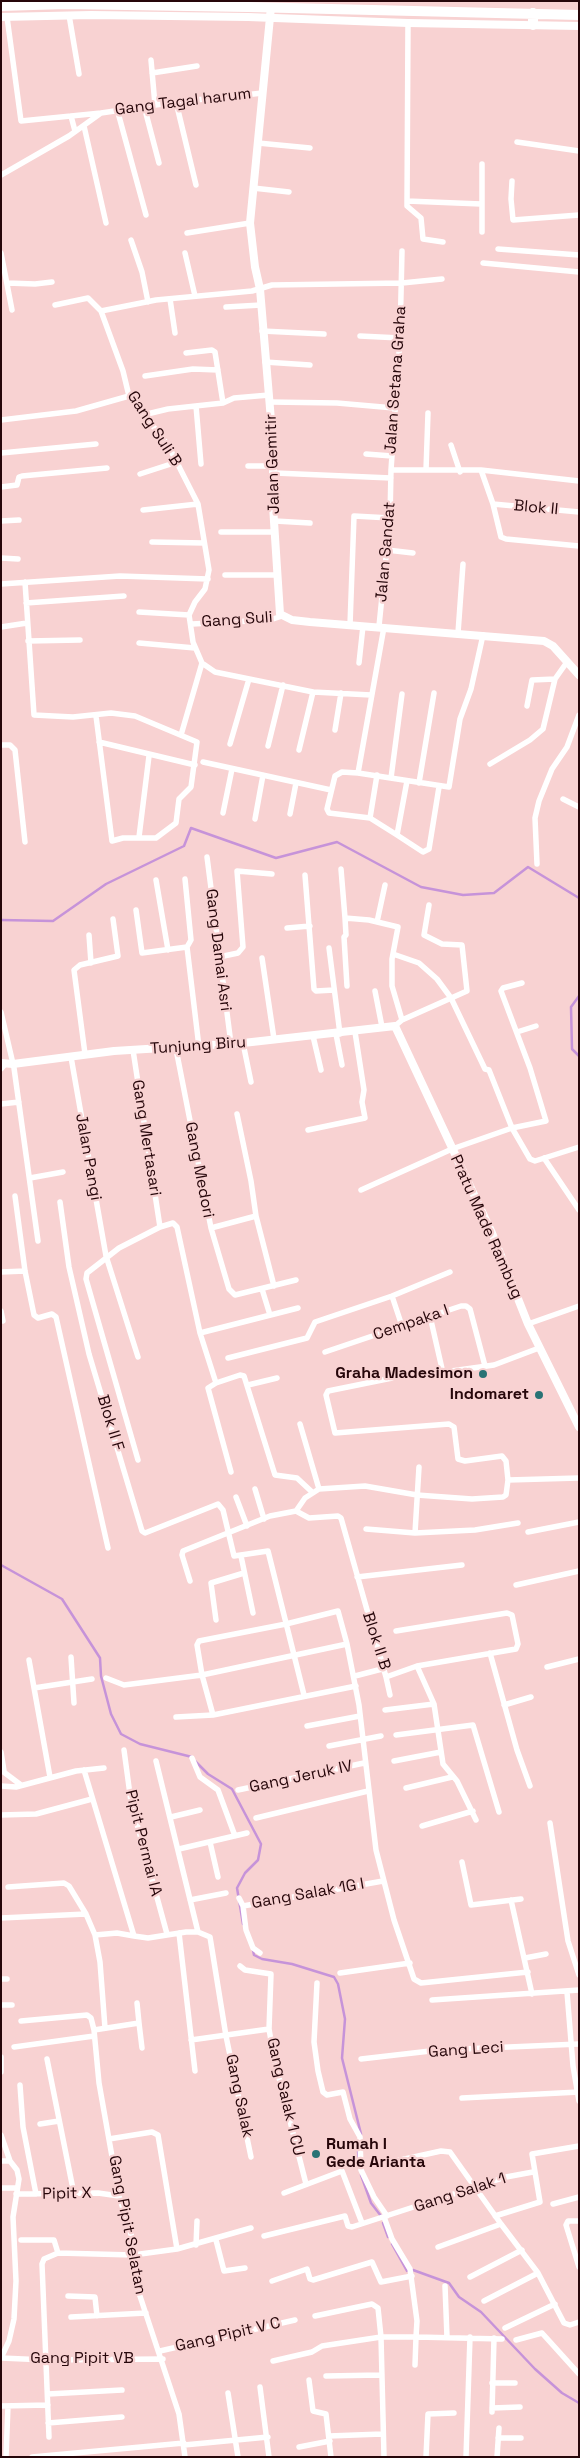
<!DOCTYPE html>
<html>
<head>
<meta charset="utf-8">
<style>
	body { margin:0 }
	#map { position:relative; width:580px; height:2458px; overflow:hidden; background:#f8d2d2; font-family:"Space Grotesk",sans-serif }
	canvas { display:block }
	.frame { position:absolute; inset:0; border:2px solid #26060a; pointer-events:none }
</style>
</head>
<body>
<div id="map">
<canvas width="580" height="2458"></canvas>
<div class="frame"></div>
</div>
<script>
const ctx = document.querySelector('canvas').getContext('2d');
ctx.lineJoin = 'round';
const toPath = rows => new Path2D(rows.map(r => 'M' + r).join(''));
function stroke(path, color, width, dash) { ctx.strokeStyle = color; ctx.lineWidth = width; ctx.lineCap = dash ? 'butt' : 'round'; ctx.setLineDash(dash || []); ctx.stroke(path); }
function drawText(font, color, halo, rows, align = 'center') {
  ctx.font = font + ' "Space Grotesk",sans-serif'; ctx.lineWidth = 4.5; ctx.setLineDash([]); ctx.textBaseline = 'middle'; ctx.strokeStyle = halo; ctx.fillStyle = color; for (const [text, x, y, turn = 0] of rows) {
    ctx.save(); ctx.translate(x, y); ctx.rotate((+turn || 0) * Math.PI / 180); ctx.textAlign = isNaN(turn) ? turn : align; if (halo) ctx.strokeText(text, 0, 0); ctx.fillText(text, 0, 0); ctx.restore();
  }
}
stroke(toPath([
	[1,920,53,921,106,884,184,846,191,828,276,858,337,842,421,887,463,895,494,893,528,867,579,898],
	[579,996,571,1007,572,1049,579,1056],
	[1,1565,62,1599,100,1658,101,1676,111,1714,121,1734,140,1744,192,1757],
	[195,1761,208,1774,232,1789,261,1844,258,1860,245,1873,237,1888,243,1924],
	[253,1950,254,1955,262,1959,292,1964,334,1977,338,1984,345,2019,342,2058,361,2134],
	[358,2151,359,2165],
	[361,2175,371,2203,381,2216],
	[383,2223,388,2237],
	[392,2244,407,2271],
	[413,2270,449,2283,459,2297,481,2312,535,2369,562,2393,579,2403]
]), '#c693d9', 2.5);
stroke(toPath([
	[69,15,79,74],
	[7,17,21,121,101,113],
	[408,23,407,206,421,218,423,239,443,242],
	[151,60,155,105],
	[152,73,197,66],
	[176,102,196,185],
	[144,106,159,163],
	[117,109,146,215],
	[71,116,75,131],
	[84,126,106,223],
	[517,142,579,151],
	[258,143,310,148],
	[1,175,69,136,101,113,176,102,263,93],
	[512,181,511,199,513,220,579,215],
	[253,188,289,192],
	[407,201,481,204],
	[482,232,482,164],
	[187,233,250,223],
	[131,240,142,272,148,302],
	[498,249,579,255],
	[1,253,12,310],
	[185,253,195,296],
	[483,263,579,272],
	[7,283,35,284,52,282],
	[170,299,175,333],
	[55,305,88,298,101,311,123,371,129,396,168,445,198,504,209,570,205,589,195,602,189,615,193,642,202,663,215,672,313,692,371,695],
	[226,307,261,305],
	[101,311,156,300,252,291,272,285,402,283,442,279],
	[262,331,324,334],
	[360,336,400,338],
	[186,353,212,350,215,352,223,403],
	[265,362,310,365],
	[145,376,193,369,218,370],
	[270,402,337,403,394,408],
	[196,406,201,464],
	[143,415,168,409,223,403,234,398,269,395],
	[1,420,76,411,129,396],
	[451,445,460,472],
	[1,453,96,444],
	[366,454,392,456],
	[248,466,274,466],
	[391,470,481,470,493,504,501,537,506,539,579,546],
	[426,470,428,413],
	[481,470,579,481],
	[275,473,391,478],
	[140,474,177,462],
	[1,487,17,485,19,477,22,476,107,468],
	[493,504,579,512],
	[143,510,198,504],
	[1,521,19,520],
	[275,521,310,523],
	[221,532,275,532],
	[152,542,204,543],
	[387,550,413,553],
	[1,558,18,559],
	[225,575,277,575],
	[25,582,34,715,73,717,111,713,135,716,197,742,191,787,179,799,176,823,156,838,123,838,112,841,96,716],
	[1,584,120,576,208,579],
	[26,603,124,596],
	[139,612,189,615],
	[192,624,270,620,282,616],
	[350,625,354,516,390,518],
	[379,626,390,518,391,470,400,338,402,251],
	[1,627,27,623],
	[458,633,463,564],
	[28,641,80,640],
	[139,643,195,648],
	[359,663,363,626],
	[527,706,532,680,555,679],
	[335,730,341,693],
	[181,735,202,663],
	[99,742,195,765],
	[230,744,249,679],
	[1,745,10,745,15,750,25,842],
	[268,746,283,685],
	[299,750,313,692],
	[203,762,331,790],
	[490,764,530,740,543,729,555,679,567,662],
	[358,773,384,627],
	[377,775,370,818,397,835],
	[391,778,402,694],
	[407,781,397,835,423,852,429,849,439,787],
	[419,783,434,693],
	[563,799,579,807],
	[223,813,232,769],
	[290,814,296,783],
	[370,818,329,813,327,809,335,776,342,772,358,773,449,787,460,719,471,689,483,635],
	[255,819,263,775],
	[139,837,149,756],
	[207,857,231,1044],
	[537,864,535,818,539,801,552,769,567,747,579,715],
	[341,869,345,918,369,920,398,927,392,959,392,986,402,1020],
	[305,875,314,989,316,991,334,990],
	[185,879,191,940,187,947],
	[156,880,168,950],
	[136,910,142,953,187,947],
	[345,918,346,935,344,937,347,986],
	[377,922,385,885],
	[287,928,310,926],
	[89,935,91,963],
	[187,947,199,1047],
	[329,948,340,1034],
	[393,954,419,963,437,979,451,998,485,1069,489,1070,512,1128,530,1159,535,1161,579,1147],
	[219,957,238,953,243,947,237,871,272,874],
	[262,958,274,1039],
	[375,991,382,1027],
	[1,1012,14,1068,38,1241],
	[395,1026,402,1020,467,991,462,945,442,944,424,935,429,905],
	[517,1032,536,1026],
	[336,1034,342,1065],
	[313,1036,321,1070],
	[243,1043,251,1082],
	[176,1049,211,1228,229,1289,235,1295,296,1280],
	[133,1050,160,1227],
	[85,1054,74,970,80,965,118,956,113,919],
	[71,1057,106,1256,138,1357],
	[1,1069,6,1063],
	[1,1104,19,1102],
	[237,1114,251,1181,256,1216],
	[308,1130,365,1118,362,1102,364,1090,355,1032],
	[544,1158,579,1210],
	[30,1178,63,1172],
	[361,1190,452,1149,512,1128,546,1121,530,1068,501,991,503,988,522,983],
	[15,1196,25,1271,34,1315,38,1318,52,1314,56,1317,108,1548],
	[60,1202,69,1267,89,1354,142,1531,145,1533,218,1504,223,1510,234,1556,268,1551,304,1695],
	[211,1228,256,1216,274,1286],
	[1,1272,25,1271],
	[262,1289,270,1315],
	[392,1296,402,1326],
	[1,1311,3,1321],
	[430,1316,443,1373],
	[528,1324,579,1306],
	[200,1333,298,1308],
	[325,1352,461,1306,466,1306,470,1309,485,1366],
	[228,1358,307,1338,315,1322,392,1296,450,1272],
	[423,1375,494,1365,539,1348],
	[392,1378,328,1391,326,1395,335,1433,449,1424,454,1427,458,1459,465,1461,502,1456,506,1461,508,1480],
	[216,1383,208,1388,231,1472],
	[248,1385,277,1378],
	[300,1424,319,1489],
	[138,1460,86,1279,87,1273,119,1248,160,1227,173,1223,177,1227,200,1333,216,1383,240,1375,244,1376,275,1475,297,1478,312,1492],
	[255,1489,264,1519],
	[236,1497,247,1526],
	[296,1511,309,1518,338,1516,341,1518,386,1677,417,1666,434,1704,443,1764,457,1781,476,1820],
	[366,1529,415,1533,475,1530,518,1523],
	[528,1532,579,1522],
	[415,1533,419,1467],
	[241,1556,253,1613],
	[357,1577,462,1565],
	[190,1581,182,1555,183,1551,270,1516,296,1511,305,1498,319,1489,365,1486,417,1495,472,1499,503,1497,506,1495,508,1480,579,1478],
	[516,1585,579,1571],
	[216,1620,211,1583,244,1573],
	[396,1631,507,1613,512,1615,518,1644,516,1649,417,1666],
	[490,1653,517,1750,530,1786],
	[71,1657,74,1703],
	[29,1660,50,1777],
	[547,1667,579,1659],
	[355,1676,382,1669],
	[386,1677,390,1695],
	[106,1678,124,1685,202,1675,347,1644,359,1705,376,1850,394,1920,414,1979,421,1983,528,1972],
	[34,1688,92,1679],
	[504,1705,531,1697],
	[385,1710,434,1704],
	[213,1715,202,1675,197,1645,199,1641,286,1624,338,1611,347,1644],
	[176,1717,213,1715,356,1686],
	[307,1726,360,1716],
	[396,1735,473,1725,499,1812],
	[329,1746,381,1736],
	[124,1750,131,1802,167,1934],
	[1,1752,4,1771],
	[192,1758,200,1777,218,1790,235,1836],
	[394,1761,441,1752],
	[1,1770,21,1785],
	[84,1770,134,1936,117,1933,95,1935],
	[1,1786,16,1787,76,1771,104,1768],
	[406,1788,452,1777],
	[238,1790,364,1763],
	[1,1815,36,1814,92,1799],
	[171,1817,200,1810],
	[256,1818,368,1791],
	[550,1823,568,1941,579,1975],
	[422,1826,473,1811],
	[210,1842,218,1877],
	[179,1849,247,1833],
	[462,1862,471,1905,521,1899],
	[8,1887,64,1883,69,1886,86,1914,95,1935,100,1962,105,2028],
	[239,1898,243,1906,383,1881],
	[190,1900,226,1893],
	[511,1900,532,1994],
	[243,1906,246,1930,253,1948,260,1953],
	[1,1918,86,1914],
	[198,1932,210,1937,226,2036,251,2157],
	[179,1933,195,2071],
	[134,1936,148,1938,186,1932,198,1932,156,1761],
	[525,1958,546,1954],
	[240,1966,245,1970,271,1974,269,2029,274,2058,306,2184],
	[340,1973,410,1963],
	[1,1979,7,1979],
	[317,1983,314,2042,318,2071,323,2092,327,2095,343,2092,350,2119,360,2137,361,2170,374,2197,387,2216],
	[567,1992,573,2066,579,2101],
	[432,2000,579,1990],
	[137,2003,139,2023],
	[1,2005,12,2005],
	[21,2021,87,2015,91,2018,94,2030],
	[191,2040,269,2029],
	[14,2047,94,2036],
	[142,2048,139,2023,94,2030,99,2083,119,2196,133,2241,136,2284,179,2414,185,2457],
	[1,2057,1,2072],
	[47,2059,74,2194],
	[361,2059,439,2050,579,2044],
	[20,2085,23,2127,36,2194],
	[462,2098,579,2092],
	[40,2124,59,2121],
	[1,2135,10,2161,17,2170,19,2179,13,2217,16,2281,14,2319,9,2341,1,2358],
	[109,2139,152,2132,158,2135,177,2249],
	[1,2161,10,2161],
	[382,2164,441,2151,450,2152,501,2224,438,2247],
	[1,2188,17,2188],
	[284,2193,342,2171,362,2223],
	[16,2194,98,2193,119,2196],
	[553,2204,579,2197],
	[495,2216,540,2202,532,2154,579,2146],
	[384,2217,392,2239,410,2269,417,2321,416,2337,381,2337,384,2457],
	[579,2221,568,2221,566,2225,579,2267],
	[501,2224,538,2273,564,2323,570,2325,579,2322],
	[264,2236,345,2216,348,2226,352,2227,506,2177,533,2172],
	[21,2240,54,2240,58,2253],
	[216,2240,224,2271,245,2268],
	[196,2245,197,2221],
	[470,2277,522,2250],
	[272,2281,307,2269,310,2279,313,2280,372,2262,381,2282,412,2276],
	[445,2286,447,2337],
	[68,2296,95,2297,97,2316],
	[484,2301,538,2273],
	[71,2317,146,2313],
	[505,2328,555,2304],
	[516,2340,542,2333,579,2374],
	[160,2351,295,2320],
	[1,2358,46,2360,163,2359],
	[273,2361,312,2352,322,2346,381,2337,378,2308,372,2304,315,2316],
	[415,2365,416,2337,502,2339],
	[326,2376,380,2375],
	[309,2380,313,2411,326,2414,331,2457],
	[492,2383,515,2383],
	[260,2387,269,2457],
	[228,2393,238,2457],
	[48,2394,122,2390],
	[1,2406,48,2405],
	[492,2408,520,2407],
	[492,2412,494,2338],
	[48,2423,122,2417],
	[329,2436,382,2434],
	[49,2437,42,2264,44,2259,58,2253,133,2255,177,2249,251,2228],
	[498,2438,521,2438],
	[184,2445,268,2437],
	[299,2447,330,2441],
	[6,2457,8,2406],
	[32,2457,184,2443],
	[426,2457,428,2414,454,2413],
	[466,2457,470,2337],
	[497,2457,499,2428]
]), '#fff', 5.5);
stroke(toPath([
	[271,7,250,223,255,267,260,289,273,444,273,506,280,614,292,620,310,622,544,641,553,646,579,675],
	[1,17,91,15,248,17,408,23,579,26],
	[1,1063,13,1064,114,1051,243,1043,395,1026,492,1233,528,1324,579,1427]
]), '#fff', 8);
stroke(toPath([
	[1,6,66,4,248,7,579,15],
	[533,25,533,13]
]), '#fff', 10);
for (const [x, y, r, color] of [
	[483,1374,5,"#297375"],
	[539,1395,5,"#297375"],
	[316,2154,5,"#297375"]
]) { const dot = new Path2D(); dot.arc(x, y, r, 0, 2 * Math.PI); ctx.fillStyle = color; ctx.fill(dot); stroke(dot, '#f8d2d2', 2); }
drawText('16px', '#26060a', '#f8d2d2', [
	["Gang Tagal harum",183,102,-7],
	["Jalan Setana Graha",396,380,-86],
	["Gang Suli B",154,429,57],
	["Jalan Gemitir",273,464,-92],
	["Blok II",536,508,5],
	["Jalan Sandat",386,552,-85],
	["Gang Suli",237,620,-4],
	["Gang Damai Asri",218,950,83],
	["Tunjung Biru",198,1046,-4],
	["Gang Mertasari",146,1138,81],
	["Jalan Pangi",88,1157,80],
	["Gang Medori",199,1170,79],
	["Pratu Made Rambug",486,1227,66],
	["Cempaka I",411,1323,-19],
	["Blok II F",110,1423,73],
	["Blok II B",376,1641,72],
	["Gang Jeruk IV",301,1777,-12],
	["Pipit Permai IA",143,1843,76],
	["Gang Salak 1G I",308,1894,-10],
	["Gang Leci",466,2050,-4],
	["Gang Salak",239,2096,78],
	["Gang Salak 1 CU",285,2097,77],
	["Gang Salak 1",460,2193,-18],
	["Pipit X",67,2194,-1],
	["Gang Pipit Selatan",127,2225,79],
	["Gang Pipit V C",228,2335,-13],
	["Gang Pipit VB",82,2359]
]);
drawText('bold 16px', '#26060a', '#f8d2d2', [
	["Graha Madesimon",473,1374],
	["Indomaret",529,1395],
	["Rumah I",326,2145,"left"],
	["Gede Arianta",326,2163,"left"]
], 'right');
</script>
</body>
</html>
